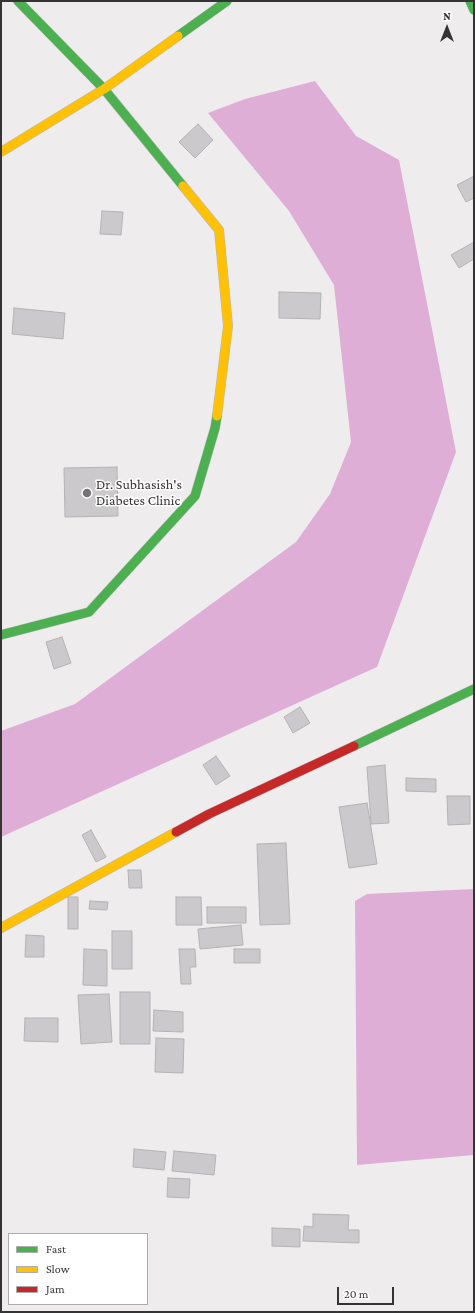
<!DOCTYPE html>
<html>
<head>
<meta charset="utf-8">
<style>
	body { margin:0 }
	#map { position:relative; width:475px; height:1313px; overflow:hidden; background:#efecee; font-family:"Crimson Pro",serif }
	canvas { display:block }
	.frame { position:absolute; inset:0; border:2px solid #353334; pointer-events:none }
	.legend { position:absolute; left:8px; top:1233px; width:140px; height:72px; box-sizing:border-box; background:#fff; border:1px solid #aeadae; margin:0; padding:5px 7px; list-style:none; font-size:12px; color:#353334 }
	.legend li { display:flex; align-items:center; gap:8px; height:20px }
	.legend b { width:20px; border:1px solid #aeadae }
	.north { position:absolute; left:427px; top:8px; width:40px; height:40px; -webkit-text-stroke:3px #fff; paint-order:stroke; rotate:0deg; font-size:11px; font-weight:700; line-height:16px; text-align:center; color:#353334 }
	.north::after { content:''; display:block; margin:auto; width:14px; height:18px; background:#353334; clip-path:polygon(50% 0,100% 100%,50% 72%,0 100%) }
	.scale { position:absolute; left:337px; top:1287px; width:57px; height:18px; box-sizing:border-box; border:2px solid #353334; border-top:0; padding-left:5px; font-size:12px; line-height:14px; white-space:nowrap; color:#353334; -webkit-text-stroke:3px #fff; paint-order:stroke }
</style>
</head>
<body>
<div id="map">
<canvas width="475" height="1313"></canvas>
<div class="frame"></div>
<ul class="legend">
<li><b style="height:5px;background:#4caf50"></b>Fast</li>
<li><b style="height:5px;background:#ffc107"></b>Slow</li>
<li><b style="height:5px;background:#c62828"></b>Jam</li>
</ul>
<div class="north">N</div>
<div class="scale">20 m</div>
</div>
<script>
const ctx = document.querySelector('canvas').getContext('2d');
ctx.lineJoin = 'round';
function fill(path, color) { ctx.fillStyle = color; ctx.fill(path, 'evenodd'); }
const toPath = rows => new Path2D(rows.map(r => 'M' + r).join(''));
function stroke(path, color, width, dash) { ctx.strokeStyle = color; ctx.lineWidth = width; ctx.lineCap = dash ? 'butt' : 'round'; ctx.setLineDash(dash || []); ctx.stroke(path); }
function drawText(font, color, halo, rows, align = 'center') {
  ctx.font = font + ' "Crimson Pro",serif'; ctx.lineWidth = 3; ctx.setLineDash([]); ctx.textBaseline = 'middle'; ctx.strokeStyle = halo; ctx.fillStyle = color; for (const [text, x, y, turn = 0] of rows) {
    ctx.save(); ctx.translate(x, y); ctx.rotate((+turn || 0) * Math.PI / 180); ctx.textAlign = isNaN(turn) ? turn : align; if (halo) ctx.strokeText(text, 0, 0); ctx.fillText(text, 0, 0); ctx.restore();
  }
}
fill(toPath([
	[315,81,356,136,399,160,456,452,377,667,1,837,1,731,75,704,296,542,330,494,351,442,334,285,289,211,208,113,245,99],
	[474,889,474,1155,357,1165,355,901,367,894]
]), '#deaed7');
const building = toPath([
	[198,124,213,140,195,158,179,142,198,124],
	[474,176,474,198,466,202,457,185,474,176],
	[102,211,123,212,121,235,100,234,102,211],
	[474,242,474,259,459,268,451,255,474,242],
	[279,292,321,293,320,319,279,318,279,292],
	[14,308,65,313,63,339,12,334,14,308],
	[117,467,118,516,65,517,64,468,117,467],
	[62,637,71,663,54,669,46,642,62,637],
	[300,707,310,723,293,733,284,717,300,707],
	[216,756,230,776,216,785,203,765,216,756],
	[385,765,389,823,371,824,367,767,385,765],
	[406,778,436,779,436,792,406,791,406,778],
	[447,796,470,796,470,824,448,825,447,796],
	[367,803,377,864,349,868,339,807,367,803],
	[91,830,106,857,96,862,82,835,91,830],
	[286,843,290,924,260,925,257,844,286,843],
	[128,870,141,870,142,888,129,888,128,870],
	[68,897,78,897,78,929,68,929,68,897],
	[176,897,201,897,202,925,176,925,176,897],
	[90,901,108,902,107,910,89,909,90,901],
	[207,907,246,907,246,923,207,923,207,907],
	[241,925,243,945,200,949,198,929,241,925],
	[112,931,132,931,132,969,112,969,112,931],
	[26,935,44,936,44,957,25,957,26,935],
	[84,949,107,950,107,986,83,985,84,949],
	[179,949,195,949,196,967,190,967,191,984,181,984,179,949],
	[234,949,260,949,260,963,234,963,234,949],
	[120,992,150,992,150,1044,120,1044,120,992],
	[109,994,112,1042,81,1044,78,995,109,994],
	[154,1010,183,1012,183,1032,153,1031,154,1010],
	[25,1018,58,1018,58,1042,24,1041,25,1018],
	[156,1038,184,1039,183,1073,155,1072,156,1038],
	[134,1149,166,1152,164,1170,133,1167,134,1149],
	[174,1151,216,1155,214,1175,172,1171,174,1151],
	[168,1178,190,1179,189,1198,167,1197,168,1178],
	[313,1214,349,1215,348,1230,359,1230,359,1243,303,1241,304,1226,313,1227,313,1214],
	[272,1228,300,1229,300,1247,272,1246,272,1228]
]);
fill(building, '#cbc9cb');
stroke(building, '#b4b2b3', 1);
const fast = toPath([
	[18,1,104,89,183,186],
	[470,1,474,10],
	[178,36,227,1],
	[1,635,89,612,195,496,215,428,217,416],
	[354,746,474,689]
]);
const slow = toPath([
	[1,152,104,89,178,36],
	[183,186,219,230,228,326,217,416],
	[1,928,176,832]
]);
const jam = toPath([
	[176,832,209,814,354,746]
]);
stroke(fast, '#b9b7b9', 10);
stroke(slow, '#b9b7b9', 10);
stroke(jam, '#b9b7b9', 10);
stroke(fast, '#4caf50', 9);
stroke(slow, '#ffc107', 9);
stroke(jam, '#c62828', 9);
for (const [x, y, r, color] of [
	[87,493,5,"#767475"]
]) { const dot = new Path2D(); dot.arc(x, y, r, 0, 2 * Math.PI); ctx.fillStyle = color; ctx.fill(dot); stroke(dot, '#fff', 1.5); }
drawText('14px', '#353334', '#fff', [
	["Dr. Subhasish's",96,485],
	["Diabetes Clinic",96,501]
], 'left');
</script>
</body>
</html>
